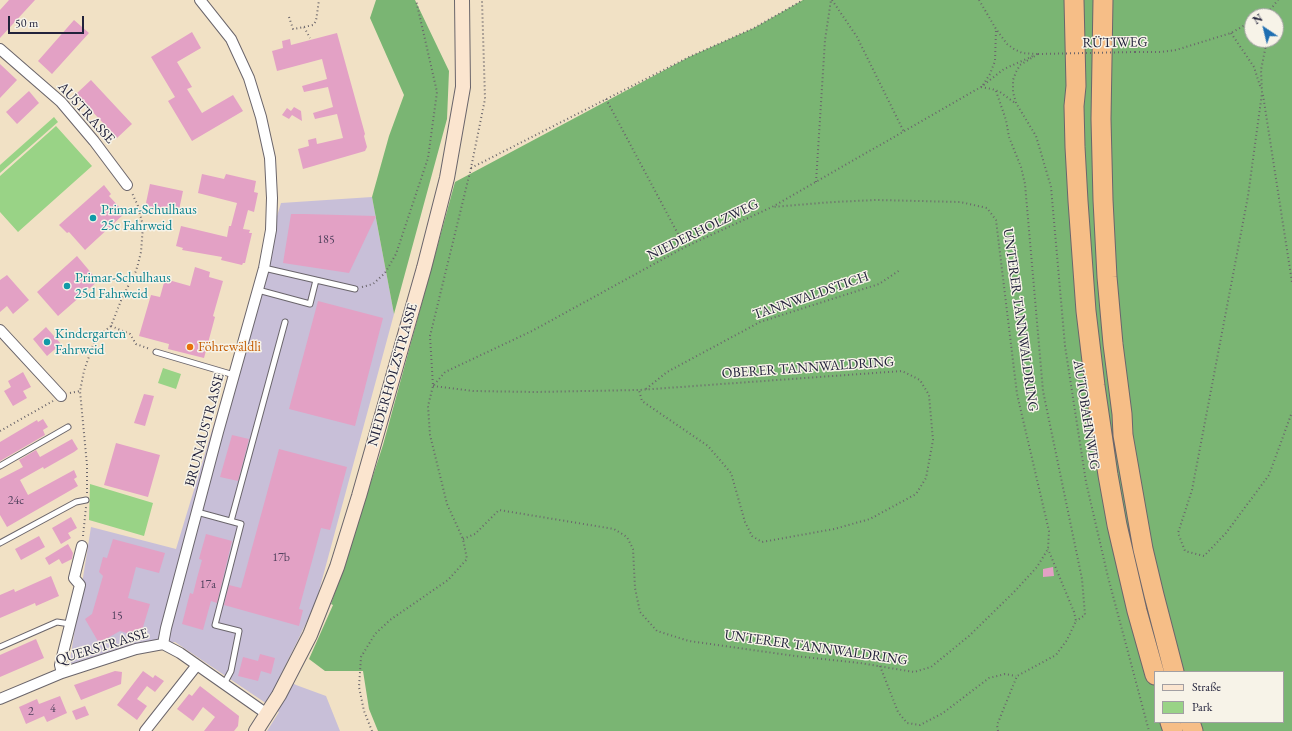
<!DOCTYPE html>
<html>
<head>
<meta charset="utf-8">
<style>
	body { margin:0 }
	#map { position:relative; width:1292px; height:731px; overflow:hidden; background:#f1e1c5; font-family:"EB Garamond",serif }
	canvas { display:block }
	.legend { position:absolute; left:1154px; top:671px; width:130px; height:52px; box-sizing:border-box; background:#f7f3e8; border:1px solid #a29fa3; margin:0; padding:5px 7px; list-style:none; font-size:12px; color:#22223b }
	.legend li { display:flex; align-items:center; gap:8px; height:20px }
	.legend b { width:20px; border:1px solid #a29fa3 }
	.north { position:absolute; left:1244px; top:8px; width:40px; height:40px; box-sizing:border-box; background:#f7f3e8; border:1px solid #a29fa3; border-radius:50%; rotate:325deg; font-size:11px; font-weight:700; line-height:16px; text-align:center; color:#22223b }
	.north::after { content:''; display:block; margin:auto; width:14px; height:18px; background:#1f6fb2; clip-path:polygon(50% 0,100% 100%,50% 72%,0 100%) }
	.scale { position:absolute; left:8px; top:16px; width:76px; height:18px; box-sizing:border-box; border:2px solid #22223b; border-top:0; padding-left:5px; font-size:12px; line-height:14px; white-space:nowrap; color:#22223b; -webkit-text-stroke:3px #f7f3e8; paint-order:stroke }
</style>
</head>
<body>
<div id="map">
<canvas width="1292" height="731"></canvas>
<ul class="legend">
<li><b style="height:5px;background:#fbe5cf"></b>Straße</li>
<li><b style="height:11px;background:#99d386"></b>Park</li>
</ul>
<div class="north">N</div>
<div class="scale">50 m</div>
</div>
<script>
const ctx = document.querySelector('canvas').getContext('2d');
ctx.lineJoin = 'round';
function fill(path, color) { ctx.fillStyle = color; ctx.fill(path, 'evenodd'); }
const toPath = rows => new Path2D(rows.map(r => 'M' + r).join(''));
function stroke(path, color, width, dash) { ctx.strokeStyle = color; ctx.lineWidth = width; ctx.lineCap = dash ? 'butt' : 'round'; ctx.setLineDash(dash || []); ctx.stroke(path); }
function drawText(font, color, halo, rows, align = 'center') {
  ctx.font = font + ' "EB Garamond",serif'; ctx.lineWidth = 3; ctx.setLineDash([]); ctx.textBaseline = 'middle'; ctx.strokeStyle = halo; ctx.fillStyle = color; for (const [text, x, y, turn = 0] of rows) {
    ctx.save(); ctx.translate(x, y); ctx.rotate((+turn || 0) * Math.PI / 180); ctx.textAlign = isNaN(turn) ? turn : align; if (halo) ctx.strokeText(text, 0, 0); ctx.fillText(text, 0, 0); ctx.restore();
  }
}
fill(toPath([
	[372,197,394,314,316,602,298,640,280,676,296,685,326,696,340,731,267,731,279,712,175,642,69,666,91,527,176,549,281,203]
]), '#c8bfd8');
fill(toPath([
	[54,117,58,122,0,173,0,165],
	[56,126,92,166,18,232,0,212,0,176],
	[163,368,181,374,176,389,158,383],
	[90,484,153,503,144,536,89,520]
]), '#99d386');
fill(toPath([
	[376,0,415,0,449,71,447,119,394,314,372,197,389,136,404,95,370,18],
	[803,0,1292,0,1292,731,378,731,369,709,363,671,325,671,309,659,333,605,331,604,383,445,455,182,689,57,754,28],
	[1252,16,1276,16,1276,40,1252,40],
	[1155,672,1283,672,1283,722,1155,722]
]), '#7ab573');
fill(toPath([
	[9,0,35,0,0,38,0,10],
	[74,20,89,33,52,74,38,61],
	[192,32,201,48,177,62,192,87,187,89,202,113,233,95,243,111,192,141,168,101,175,97,151,57],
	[337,33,365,134,364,136,367,147,365,151,303,169,298,149,309,146,308,140,316,138,317,144,343,138,337,114,315,119,313,113,333,107,328,87,304,92,302,86,327,79,322,59,277,71,272,51,283,48,282,41,290,39,291,45],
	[0,64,17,80,0,98],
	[91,80,132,124,117,138,76,94],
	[29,91,39,103,17,124,6,112],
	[294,107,301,111,302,121,292,115,289,119,282,115,287,108,291,111],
	[202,174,224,179,226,174,256,181,254,192,258,193,254,212,248,210,243,229,250,230,249,233,252,233,245,263,243,263,242,265,221,260,222,257,182,250,183,248,176,246,181,226,227,237,229,226,231,226,237,203,198,193],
	[150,184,183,191,179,210,178,210,177,212,148,206,148,204,146,203],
	[104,185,111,194,109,196,125,213,85,250,69,232,67,233,59,225],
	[291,214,304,214,376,216,349,273,283,263],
	[77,256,98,281,58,316,37,292],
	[195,267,210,272,209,277,223,281,213,316,215,317,204,358,168,349,169,344,139,336,151,295,160,297,165,279,190,286],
	[7,275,29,300,13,314,7,306,0,312,0,280],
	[318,301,383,318,355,426,289,409],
	[46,327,61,344,47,356,33,339],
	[23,372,31,387,23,391,27,398,13,406,4,391,11,387,8,381],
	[144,394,154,396,145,426,134,423],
	[43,419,48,427,43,430,45,435,0,461,0,442,37,420,38,422],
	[232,435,249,439,238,481,220,477],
	[72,439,78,449,74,452,44,469,43,467,20,480,28,495,74,470,77,477,74,479,78,486,7,527,0,515,0,479,23,467,19,460,36,450,40,457],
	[116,443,160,455,148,497,104,485],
	[279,449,347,467,330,530,321,528,299,609,303,610,299,626,224,605,229,585,241,588],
	[71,517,77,528,68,533,71,538,61,544,52,528],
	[206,534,232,541,217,603,211,601,203,630,182,624,190,593,193,594,197,578,202,560,199,559],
	[39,536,45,547,21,560,15,549],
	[113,539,165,553,159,573,136,567,128,598,150,604,140,637,120,631,99,643,85,619,92,614,103,576,99,572,103,557,107,558],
	[68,544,73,553,72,559,62,564,59,559,49,565,45,558],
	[1053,567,1054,576,1043,577,1043,569],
	[51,576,59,596,36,606,35,603,0,618,0,595,14,589,15,592],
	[36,639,44,658,0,677,0,655],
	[260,654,275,658,271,674,261,671,258,681,238,676,243,657,258,661],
	[115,671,122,672,121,684,81,700,74,685],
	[143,671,153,678,155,675,164,681,155,692,147,686,137,699,147,706,137,720,117,705],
	[200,686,239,716,238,726,234,731,204,731,215,717,203,707,193,721,177,709,189,694,192,696],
	[60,696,67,713,47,722,44,716,26,724,19,707,37,699,39,704],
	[85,706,89,715,76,720,72,711]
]), '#e3a1c5');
const service = toPath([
	[264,268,355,289],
	[258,290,310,304,316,280],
	[156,352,234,375],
	[0,466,68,427],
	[197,512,241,524,215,625,239,631,231,671,224,684],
	[231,521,285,322],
	[0,543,76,502,86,500],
	[0,647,57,622,70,624]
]);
const minor = toPath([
	[0,49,61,102,94,141,127,185],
	[0,330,61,396],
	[163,644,166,628,218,432,264,268,271,230,272,198,270,158,261,117,249,78,231,39,200,0],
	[62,673,60,665,80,585,74,578,82,546],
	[0,699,62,673,136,649,163,644,180,653,267,714],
	[145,731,197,665]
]);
const secondary = toPath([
	[256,731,279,695,310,635,337,567,359,496,424,268,447,178,463,87,462,0]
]);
const motorway = toPath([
	[1074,0,1076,86,1074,106,1075,147,1078,201,1086,311,1095,386,1108,475,1117,525,1137,611,1155,675],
	[1103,0,1101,119,1103,200,1107,277,1113,344,1122,414,1123,435,1143,549,1154,595,1174,672],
	[1170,722,1173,731],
	[1190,722,1193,731]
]);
stroke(service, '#6a656b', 7);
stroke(minor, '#6a656b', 12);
stroke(secondary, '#6a656b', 16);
stroke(motorway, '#6a656b', 21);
stroke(toPath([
	[832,0,857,37,904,132],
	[979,0,996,29,1007,44,1014,49,1022,53,1037,54],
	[1260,16,1270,10,1278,0],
	[1269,16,1270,10],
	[289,17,293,29,304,27,310,38],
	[304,27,313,25,316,21,319,0],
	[1231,33,1254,67,1261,89],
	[1267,40,1261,70,1262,93,1248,196,1192,490,1178,533,1185,551,1204,556,1226,533,1269,475,1292,412],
	[1135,52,1161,52,1176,50,1231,33,1252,21],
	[1038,54,1020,65,1016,72,1013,80,1013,92,1016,103,1036,136,1051,187,1065,346,1086,482,1108,577,1149,731],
	[983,85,990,74,995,61,996,30],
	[981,87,992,89,1000,92,1015,103],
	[996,91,1006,120,1009,137,1021,167,1025,184,1043,391,1082,579,1085,615,1076,621],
	[1263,95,1292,282],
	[606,99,685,247],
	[471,168,689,57,754,28,803,0],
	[816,182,825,40,831,0],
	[362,287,373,284,385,273,396,254,428,158,437,92,416,0],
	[111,326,130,334,136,344,150,349],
	[434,385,445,372,532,331,685,247,772,207,981,87,1004,69,1033,56],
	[433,386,473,391,535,392,639,390,902,371,920,380,929,395,933,440,926,478,916,494,870,519,834,529,762,542,752,536,745,522,731,473,708,446,642,401,639,390],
	[646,389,667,372,760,322,879,284,900,270],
	[70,393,80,391],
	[0,431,53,401],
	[87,493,87,465,80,391,84,371,95,339,111,326,122,298,136,271,138,264,141,252,143,226,138,206,132,193],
	[83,536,86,507],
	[463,539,475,534,499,510,614,529,627,537,633,549,635,588,640,612,657,631,689,641,795,656,860,663,914,672,931,667,969,636,1014,592,1037,567,1048,549,1049,531,1017,394,996,220,987,208,960,202,877,200,833,202,772,207],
	[880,666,898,712,907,723,920,725,943,713,989,678,1005,674,1016,676],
	[372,731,364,711,359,687,361,657,375,634,390,620,448,580,467,559,463,539,447,504,430,435,428,406,433,386,430,336,471,168,485,99,482,0],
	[998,731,997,725,1017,676,1056,655,1067,640,1076,621,1074,612,1048,549]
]), '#6a656b', 2, [1, 3]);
stroke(service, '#fff', 5);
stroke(minor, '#fff', 10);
stroke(secondary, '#fbe5cf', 14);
stroke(motorway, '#f6be87', 19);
stroke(toPath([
	[1038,54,1135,52]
]), '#6a656b', 2, [1, 3]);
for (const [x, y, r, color] of [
	[93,218,4,"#0f9aa8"],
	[67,286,4,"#0f9aa8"],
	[47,342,4,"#0f9aa8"],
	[190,347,4,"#e8710a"]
]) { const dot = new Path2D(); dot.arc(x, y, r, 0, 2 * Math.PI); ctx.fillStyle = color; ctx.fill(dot); stroke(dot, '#f7f3e8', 1.5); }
drawText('12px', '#52425e', null, [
	["185",326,240],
	["24c",16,501],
	["17b",281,558],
	["17a",208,585],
	["15",117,616],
	["4",53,709],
	["2",31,712]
]);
drawText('14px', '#22223b', '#f7f3e8', [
	["RÜTIWEG",1115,43,-1],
	["AUSTRASSE",86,113,48],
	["NIEDERHOLZWEG",703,230,-26],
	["TANNWALDSTICH",811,296,-19],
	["UNTERER TANNWALDRING",1020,320,82],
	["OBERER TANNWALDRING",808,368,-4],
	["NIEDERHOLZSTRASSE",393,375,-74],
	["AUTOBAHNWEG",1086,415,81],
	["BRUNAUSTRASSE",205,430,-75],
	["QUERSTRASSE",102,647,-17],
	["UNTERER TANNWALDRING",816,648,8]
]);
drawText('14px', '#0d838f', '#f7f3e8', [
	["Primar-Schulhaus",101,210],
	["25c Fahrweid",101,226],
	["Primar-Schulhaus",75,278],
	["25d Fahrweid",75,294],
	["Kindergarten",55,334],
	["Fahrweid",55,350]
], 'left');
drawText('14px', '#c56008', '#f7f3e8', [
	["Föhrewäldli",198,347]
], 'left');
</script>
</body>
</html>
